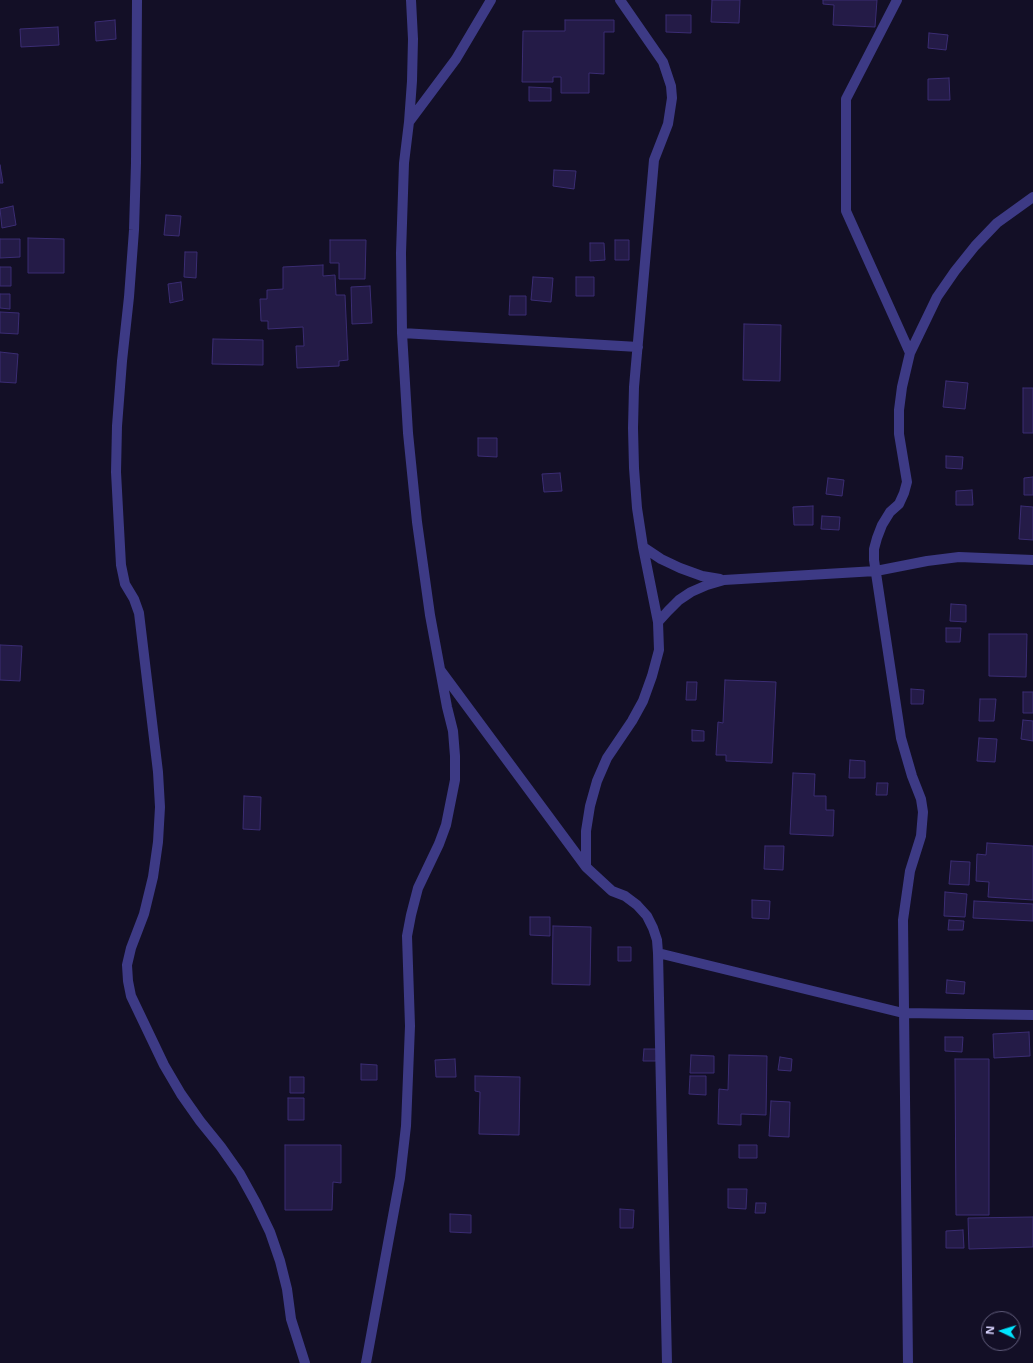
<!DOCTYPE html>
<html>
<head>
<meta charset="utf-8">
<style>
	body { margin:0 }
	#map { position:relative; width:1033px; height:1363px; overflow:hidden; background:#130f26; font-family:"Noto Sans",sans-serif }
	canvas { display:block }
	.north { position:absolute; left:981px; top:1311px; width:40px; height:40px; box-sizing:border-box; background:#130f26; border:1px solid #625e7d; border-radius:50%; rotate:274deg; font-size:11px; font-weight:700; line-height:16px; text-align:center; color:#d9d4ff }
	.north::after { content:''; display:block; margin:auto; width:14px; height:18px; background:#00e5ff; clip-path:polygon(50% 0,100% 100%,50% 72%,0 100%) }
</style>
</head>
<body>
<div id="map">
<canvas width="1033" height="1363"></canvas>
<div class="north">N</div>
</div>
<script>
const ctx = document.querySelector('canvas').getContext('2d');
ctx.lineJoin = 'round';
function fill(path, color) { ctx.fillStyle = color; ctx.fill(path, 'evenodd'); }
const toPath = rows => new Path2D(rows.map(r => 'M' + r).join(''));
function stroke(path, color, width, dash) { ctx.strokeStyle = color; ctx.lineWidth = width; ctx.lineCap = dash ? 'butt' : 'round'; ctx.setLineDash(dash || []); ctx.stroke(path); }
const building = toPath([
	[712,0,740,0,739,23,711,22,712,0],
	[823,0,877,0,875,27,833,25,834,5,823,4,823,0],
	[666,15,691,15,691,33,666,32,666,15],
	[115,20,116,39,96,41,95,22,115,20],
	[565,20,614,20,614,32,604,32,604,74,589,73,589,93,561,93,561,77,553,77,553,82,522,82,523,31,565,31,565,20],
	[58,27,59,45,21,47,20,29,58,27],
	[929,33,948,35,946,50,928,48,929,33],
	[949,78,950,100,928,100,928,79,949,78],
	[529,87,551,88,551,101,529,101,529,87],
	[0,165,3,183,0,183,0,165],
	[554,170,576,171,574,189,553,186,554,170],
	[13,206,16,225,2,228,0,209,13,206],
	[166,215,181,216,179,236,164,235,166,215],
	[28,238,64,239,64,273,28,273,28,238],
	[0,239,20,239,20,257,0,258,0,239],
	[330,240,366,240,365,279,339,279,339,263,330,263,330,240],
	[615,240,629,240,629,260,615,260,615,240],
	[590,243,604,243,605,260,590,261,590,243],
	[185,252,197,252,196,278,184,277,185,252],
	[323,265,323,276,335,275,336,295,345,295,348,360,339,361,339,366,297,368,296,346,304,346,303,327,268,329,268,321,261,321,260,299,267,299,267,290,283,289,283,267,323,265],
	[0,267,11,267,11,286,0,286,0,267],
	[533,277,553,278,551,302,531,300,533,277],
	[576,277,594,277,594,296,576,296,576,277],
	[181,282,183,300,170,303,168,284,181,282],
	[370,286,372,323,352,324,351,287,370,286],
	[0,294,10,294,10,309,0,308,0,294],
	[510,296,526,296,526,315,509,315,510,296],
	[0,312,19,313,18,334,0,333,0,312],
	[744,324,781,325,780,381,743,380,744,324],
	[213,339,263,340,263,365,212,364,213,339],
	[0,352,18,354,16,383,0,382,0,352],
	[946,381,968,383,965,409,943,407,946,381],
	[1023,388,1033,388,1033,433,1023,433,1023,388],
	[478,438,497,438,497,457,478,456,478,438],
	[946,456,963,457,962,469,946,468,946,456],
	[560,473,562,491,544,492,542,474,560,473],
	[1033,477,1033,495,1024,495,1024,478,1033,477],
	[828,478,844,480,842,496,826,494,828,478],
	[972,490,973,505,956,505,956,491,972,490],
	[813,506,813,525,794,525,793,507,813,506],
	[1021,506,1033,507,1033,540,1019,539,1021,506],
	[822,516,840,517,839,530,821,529,822,516],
	[951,604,966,605,966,622,950,621,951,604],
	[946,628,961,628,960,642,946,642,946,628],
	[989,634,1027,634,1026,677,989,676,989,634],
	[0,645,22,646,20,681,0,680,0,645],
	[725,680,776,682,772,763,726,761,726,755,716,755,718,722,723,723,725,680],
	[687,682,697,682,696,700,686,700,687,682],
	[911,689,924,690,923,704,911,704,911,689],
	[1023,692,1033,692,1033,713,1023,713,1023,692],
	[980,699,996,699,994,721,979,721,980,699],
	[1023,720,1033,721,1033,741,1021,739,1023,720],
	[692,730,704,731,704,741,692,741,692,730],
	[979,738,997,739,995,762,977,761,979,738],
	[850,760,865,761,865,778,849,778,850,760],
	[793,773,815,774,814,796,826,796,826,810,834,810,833,836,790,834,793,773],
	[877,783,888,783,887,795,876,795,877,783],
	[244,796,261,797,260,830,243,829,244,796],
	[987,843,1033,846,1033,900,988,897,989,882,976,881,977,854,986,855,987,843],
	[765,846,784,846,783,870,764,869,765,846],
	[951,861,970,862,969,885,949,884,951,861],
	[945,892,967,894,965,917,944,916,945,892],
	[752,900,770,901,769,919,752,918,752,900],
	[974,901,1033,904,1033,921,973,918,974,901],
	[530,917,550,917,550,936,530,935,530,917],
	[949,920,964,921,963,930,948,930,949,920],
	[553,926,591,927,590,985,552,984,553,926],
	[618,947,631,947,631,961,618,961,618,947],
	[947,980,965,982,964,994,946,993,947,980],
	[1029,1032,1030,1056,994,1058,993,1034,1029,1032],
	[945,1037,963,1037,962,1052,945,1051,945,1037],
	[644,1049,657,1049,656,1061,643,1061,644,1049],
	[691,1055,714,1056,714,1073,690,1073,691,1055],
	[729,1055,767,1056,766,1115,741,1114,741,1125,718,1124,719,1089,728,1090,729,1055],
	[780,1057,792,1059,791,1071,778,1070,780,1057],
	[455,1059,456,1077,436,1077,435,1060,455,1059],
	[955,1059,989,1059,989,1215,956,1215,955,1059],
	[361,1064,377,1065,377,1080,361,1080,361,1064],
	[475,1076,520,1077,519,1135,479,1134,480,1092,475,1091,475,1076],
	[690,1076,706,1076,706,1095,689,1094,690,1076],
	[290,1077,304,1077,304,1093,290,1093,290,1077],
	[288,1098,304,1098,304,1120,288,1120,288,1098],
	[771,1101,790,1102,789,1137,769,1136,771,1101],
	[285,1145,341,1145,341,1183,333,1182,332,1210,285,1210,285,1145],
	[739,1145,757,1145,757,1158,739,1158,739,1145],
	[728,1189,747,1189,746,1209,728,1208,728,1189],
	[756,1203,766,1203,765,1213,755,1213,756,1203],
	[620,1209,634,1210,633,1228,620,1228,620,1209],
	[450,1214,471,1215,471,1233,450,1232,450,1214],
	[1033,1217,1033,1247,969,1249,968,1218,1033,1217],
	[963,1230,964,1248,946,1248,946,1231,963,1230]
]);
fill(building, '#241b47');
stroke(building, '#3b2d73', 1);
stroke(toPath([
	[137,0,136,163,134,230,129,297,122,361,117,426,116,472,121,565,125,584,134,599,139,613,158,772,160,807,158,842,153,877,144,914,131,948,127,965,128,981,131,996,164,1065,181,1094,200,1121,221,1147,240,1174,256,1203,270,1232,280,1261,287,1289,291,1319,305,1363],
	[897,0,846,99,846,211,910,353],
	[409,122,456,59,491,0],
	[402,333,638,347],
	[643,547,661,559,680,568,702,576,720,579],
	[658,622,668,611,679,600,691,592,707,585,724,580,876,571,927,561,959,557,1033,560],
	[441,671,586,867,612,891,625,896,637,905,647,916,653,928,657,940,658,953,667,1363],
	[586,867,586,831,590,806,597,781,607,758,632,721,643,701,652,676,659,650,658,622,643,547,637,508,634,468,633,428,634,387,654,160,668,124,672,98,671,86,663,62,620,0],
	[658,953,903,1013,1033,1015],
	[366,1363,400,1178,406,1126,410,1026,407,936,411,915,418,888,439,844,446,825,455,780,455,756,453,731,447,707,430,615,417,522,408,433,402,333,401,253,404,163,409,122,412,81,413,39,411,0],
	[908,1363,903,920,910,871,921,836,923,812,921,799,912,776,901,738,874,560,874,549,877,538,882,525,890,512,899,504,904,493,907,482,899,434,899,410,902,387,910,353,937,297,955,271,975,246,997,223,1033,197]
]), '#3d3a85', 10);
</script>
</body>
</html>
